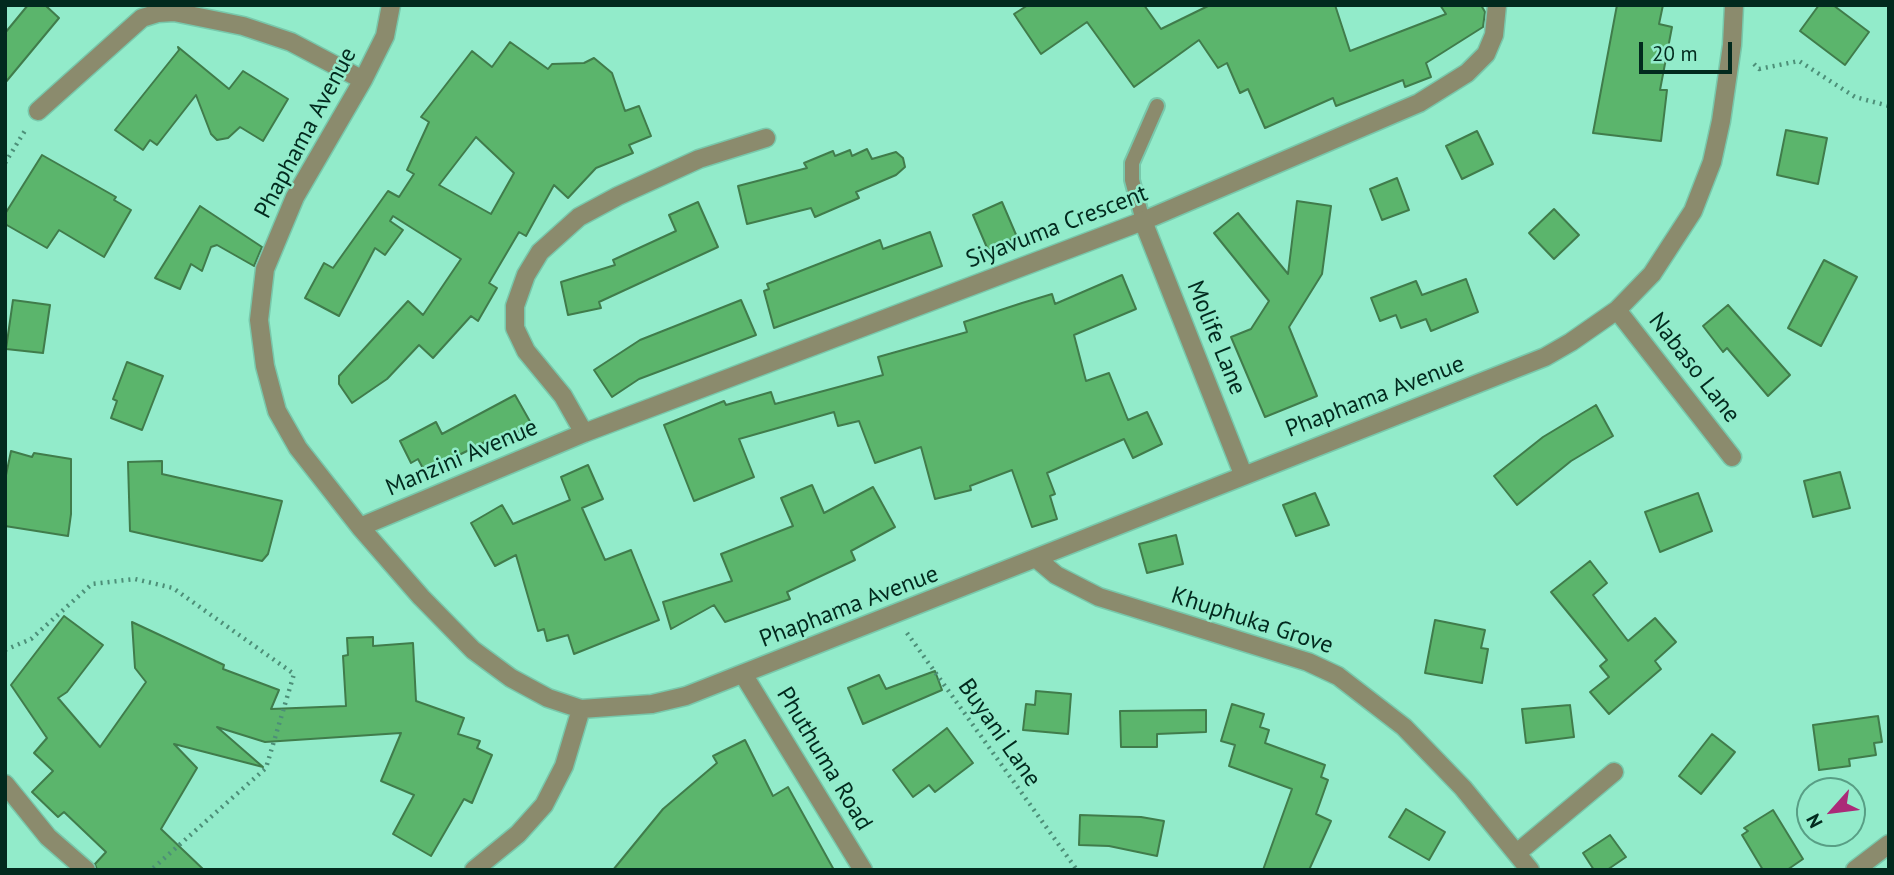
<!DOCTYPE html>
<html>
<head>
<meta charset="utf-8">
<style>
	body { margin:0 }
	#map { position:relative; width:1894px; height:875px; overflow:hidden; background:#92ebca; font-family:"PT Sans",sans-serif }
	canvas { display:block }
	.frame { position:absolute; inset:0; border:7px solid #022a1e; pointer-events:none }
	.north { position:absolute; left:1796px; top:777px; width:70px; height:70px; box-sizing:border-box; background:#92ebca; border:2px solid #589e85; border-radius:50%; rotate:242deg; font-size:19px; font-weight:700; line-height:28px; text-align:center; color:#022a1e }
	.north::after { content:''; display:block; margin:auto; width:24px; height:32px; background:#ab2a78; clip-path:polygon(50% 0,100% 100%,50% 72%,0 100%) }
	.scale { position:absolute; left:1639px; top:42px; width:93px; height:32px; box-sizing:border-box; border:4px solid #022a1e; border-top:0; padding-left:9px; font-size:21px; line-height:24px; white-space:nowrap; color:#022a1e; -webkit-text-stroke:5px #92ebca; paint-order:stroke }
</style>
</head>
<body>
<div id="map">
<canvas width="1894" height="875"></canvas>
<div class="frame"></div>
<div class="north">N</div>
<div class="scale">20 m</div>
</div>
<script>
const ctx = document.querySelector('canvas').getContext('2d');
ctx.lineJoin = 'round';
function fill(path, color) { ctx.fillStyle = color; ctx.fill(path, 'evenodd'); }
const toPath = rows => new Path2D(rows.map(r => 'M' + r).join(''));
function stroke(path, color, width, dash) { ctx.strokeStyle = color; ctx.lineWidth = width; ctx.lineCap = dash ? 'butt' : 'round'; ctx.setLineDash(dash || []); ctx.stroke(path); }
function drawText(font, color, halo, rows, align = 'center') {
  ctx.font = font + ' "PT Sans",sans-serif'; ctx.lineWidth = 5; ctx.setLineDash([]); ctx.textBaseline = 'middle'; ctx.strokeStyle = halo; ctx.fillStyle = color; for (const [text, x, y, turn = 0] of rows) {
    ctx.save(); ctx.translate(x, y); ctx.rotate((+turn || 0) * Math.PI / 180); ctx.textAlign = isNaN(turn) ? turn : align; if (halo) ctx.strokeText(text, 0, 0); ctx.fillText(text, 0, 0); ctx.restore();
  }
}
const building = toPath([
	[28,5,45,5,59,18,5,83,5,33,28,5],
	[1028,5,1144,5,1161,29,1210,5,1335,5,1350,51,1446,14,1440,5,1481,5,1485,12,1483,27,1426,63,1431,77,1405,87,1403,80,1336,106,1333,98,1265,128,1248,89,1240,93,1227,63,1218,68,1199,40,1134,87,1087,22,1041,54,1014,14,1028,5],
	[1617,5,1663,5,1659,24,1672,27,1660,90,1667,90,1661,141,1593,133,1617,5],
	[1819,5,1833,5,1869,32,1845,65,1800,31,1819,5],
	[510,42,548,69,552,64,584,63,594,58,612,73,625,111,639,106,651,136,629,145,633,153,596,168,568,198,554,185,526,236,519,232,489,283,497,288,478,321,471,316,433,358,419,345,387,379,352,403,339,384,339,376,408,301,423,315,461,259,393,216,390,221,403,230,385,255,375,248,339,316,305,298,324,263,333,268,388,191,399,197,414,174,407,170,429,122,421,117,472,51,492,67,510,42],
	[476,137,514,173,491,214,439,185,476,137],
	[178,47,229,89,243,71,288,99,263,141,240,127,228,138,217,140,211,134,196,95,157,145,150,140,143,150,115,130,179,50,178,47],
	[1786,130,1827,138,1818,184,1777,175,1786,130],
	[1477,131,1493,164,1462,179,1446,146,1477,131],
	[867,149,872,159,896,152,903,158,905,167,896,175,856,192,859,198,815,217,811,208,747,224,738,186,807,168,804,163,833,151,835,156,850,150,852,156,867,149],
	[42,155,116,197,114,200,131,210,104,257,59,230,47,248,5,224,5,214,42,155],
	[1397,178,1409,210,1382,220,1370,189,1397,178],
	[1297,201,1331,206,1322,274,1289,327,1317,396,1265,417,1231,337,1251,329,1269,301,1214,233,1238,213,1288,274,1297,201],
	[698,202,718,247,599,302,601,308,568,315,561,282,615,265,613,260,676,231,669,215,698,202],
	[1002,202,1017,237,988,250,973,215,1002,202],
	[200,206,262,247,254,266,217,245,211,247,202,271,191,264,180,289,155,278,200,206],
	[1554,209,1579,235,1554,259,1529,233,1554,209],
	[930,232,942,266,774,328,764,291,769,289,767,284,880,240,883,249,930,232],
	[1824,260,1857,277,1821,346,1788,328,1824,260],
	[1122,275,1136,309,1074,335,1086,381,1109,373,1128,420,1147,412,1162,444,1133,458,1124,439,1047,473,1055,494,1050,496,1057,519,1032,527,1012,470,970,486,971,490,935,499,921,447,875,463,859,421,838,426,834,412,739,439,754,477,694,501,664,425,724,401,726,405,771,392,775,404,883,375,878,357,967,332,964,322,1022,303,1052,294,1055,304,1122,275],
	[1466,279,1478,312,1431,331,1426,319,1401,328,1396,315,1380,321,1371,298,1416,281,1422,295,1466,279],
	[13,300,50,305,43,353,6,349,13,300],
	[741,300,756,335,639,379,612,397,594,370,640,340,741,300],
	[1728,305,1790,375,1768,396,1727,348,1723,352,1703,326,1728,305],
	[127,362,163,376,142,430,111,418,117,401,113,399,127,362],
	[515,395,532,425,490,447,487,441,425,472,418,459,411,463,400,441,436,422,442,434,515,395],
	[1596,405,1613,436,1571,461,1517,505,1494,476,1543,437,1596,405],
	[11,451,32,457,34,453,71,459,71,514,68,536,5,526,5,480,11,451],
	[162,461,162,474,282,501,268,554,262,561,130,531,128,462,162,461],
	[588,465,603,499,582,508,605,560,631,550,659,620,574,654,568,635,547,641,544,629,538,631,516,555,495,566,471,523,502,505,513,524,570,500,561,477,588,465],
	[1840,472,1850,508,1813,517,1804,481,1840,472],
	[812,485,824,513,873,487,895,527,851,551,855,560,787,592,790,599,725,622,714,605,671,629,663,602,732,581,721,554,793,526,781,498,812,485],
	[1315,493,1329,525,1296,536,1283,505,1315,493],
	[1698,493,1712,531,1660,552,1645,512,1698,493],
	[1176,535,1183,564,1147,573,1139,544,1176,535],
	[1590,561,1607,583,1593,595,1628,641,1655,618,1676,642,1655,661,1661,669,1609,714,1590,692,1609,677,1600,666,1607,660,1551,592,1590,561],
	[64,616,103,645,67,692,58,698,100,747,146,682,135,668,132,622,224,665,223,669,279,690,271,709,346,706,343,656,348,655,347,638,373,637,373,646,413,643,416,701,464,718,458,734,480,741,477,748,492,755,472,803,464,799,431,856,393,834,414,795,381,781,401,733,265,742,217,727,263,767,174,744,197,768,161,829,204,870,97,870,95,864,106,852,64,812,58,817,32,792,53,771,34,753,47,738,11,685,64,616],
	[1435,620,1485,630,1481,648,1488,649,1482,683,1425,673,1435,620],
	[935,671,942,690,863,724,848,688,879,675,886,689,935,671],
	[1036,691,1071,694,1068,734,1023,730,1026,704,1035,705,1036,691],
	[1232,704,1264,714,1260,727,1269,730,1265,743,1325,765,1321,777,1328,780,1316,814,1331,821,1309,870,1263,870,1292,789,1229,766,1235,745,1221,741,1232,704],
	[1570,705,1574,737,1526,743,1522,709,1570,705],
	[1206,710,1206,732,1157,734,1157,747,1121,747,1120,711,1206,710],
	[1878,716,1882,742,1874,743,1876,755,1849,759,1850,766,1819,770,1813,725,1878,716],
	[947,728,973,763,935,792,929,785,913,797,893,770,947,728],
	[1712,734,1735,752,1701,794,1679,776,1712,734],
	[745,740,773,796,788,787,834,870,613,870,663,809,717,763,713,756,745,740],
	[1406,809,1445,832,1429,860,1389,837,1406,809],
	[1773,810,1803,859,1787,870,1763,870,1742,835,1748,831,1744,828,1773,810],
	[1080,815,1141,817,1164,821,1157,856,1109,846,1079,845,1080,815],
	[1610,835,1626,857,1607,870,1594,870,1583,853,1610,835]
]);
fill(building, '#5bb56c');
stroke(building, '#407c4b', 2);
const lane = toPath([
	[1143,221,1132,180,1132,163,1157,106]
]);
const street = toPath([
	[391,5,385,36,363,80,295,197,265,269,259,320,265,366,277,411,298,448,360,527,421,597,473,650,511,678,548,698,581,709,652,704,686,696,1545,357,1571,342,1617,310,1652,274,1693,211,1712,162,1721,121,1732,45,1734,5],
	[38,111,142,18,158,13,174,12,243,26,291,42,363,80],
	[1143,221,1243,474],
	[1617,310,1732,457],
	[584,433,563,396,526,351,515,328,515,306,526,275,540,252,579,217,618,196,699,159,766,138],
	[360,527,584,433,1143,221,1419,103,1467,73,1486,54,1494,35,1497,5],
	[1037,559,1056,575,1099,597,1308,662,1338,676,1404,727,1463,788,1530,870],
	[743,674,863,870],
	[5,784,48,837,86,870],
	[1517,853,1614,772],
	[474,870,518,834,544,805,564,766,581,709],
	[1855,870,1889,844]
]);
stroke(lane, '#78c8ab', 18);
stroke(street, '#78c8ab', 21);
stroke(toPath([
	[1754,64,1759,69,1799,61,1855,97,1889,106],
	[5,163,26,129],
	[907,633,1077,870],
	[5,650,31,639,92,584,135,579,173,588,294,674,266,768,151,870]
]), '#4d8f78', 4.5, [2, 5]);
stroke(lane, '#8b8b6d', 14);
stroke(street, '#8b8b6d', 18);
drawText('24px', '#022a1e', '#92ebca', [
	["Phaphama Avenue",306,133,-62],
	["Siyavuma Crescent",1057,227,-21],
	["Molife Lane",1216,338,68],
	["Nabaso Lane",1694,368,52],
	["Phaphama Avenue",1375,397,-21],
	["Manzini Avenue",462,458,-23],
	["Phaphama Avenue",849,607,-21],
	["Khuphuka Grove",1252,621,18],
	["Buyani Lane",999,733,55],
	["Phuthuma Road",824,759,59]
]);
</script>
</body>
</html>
